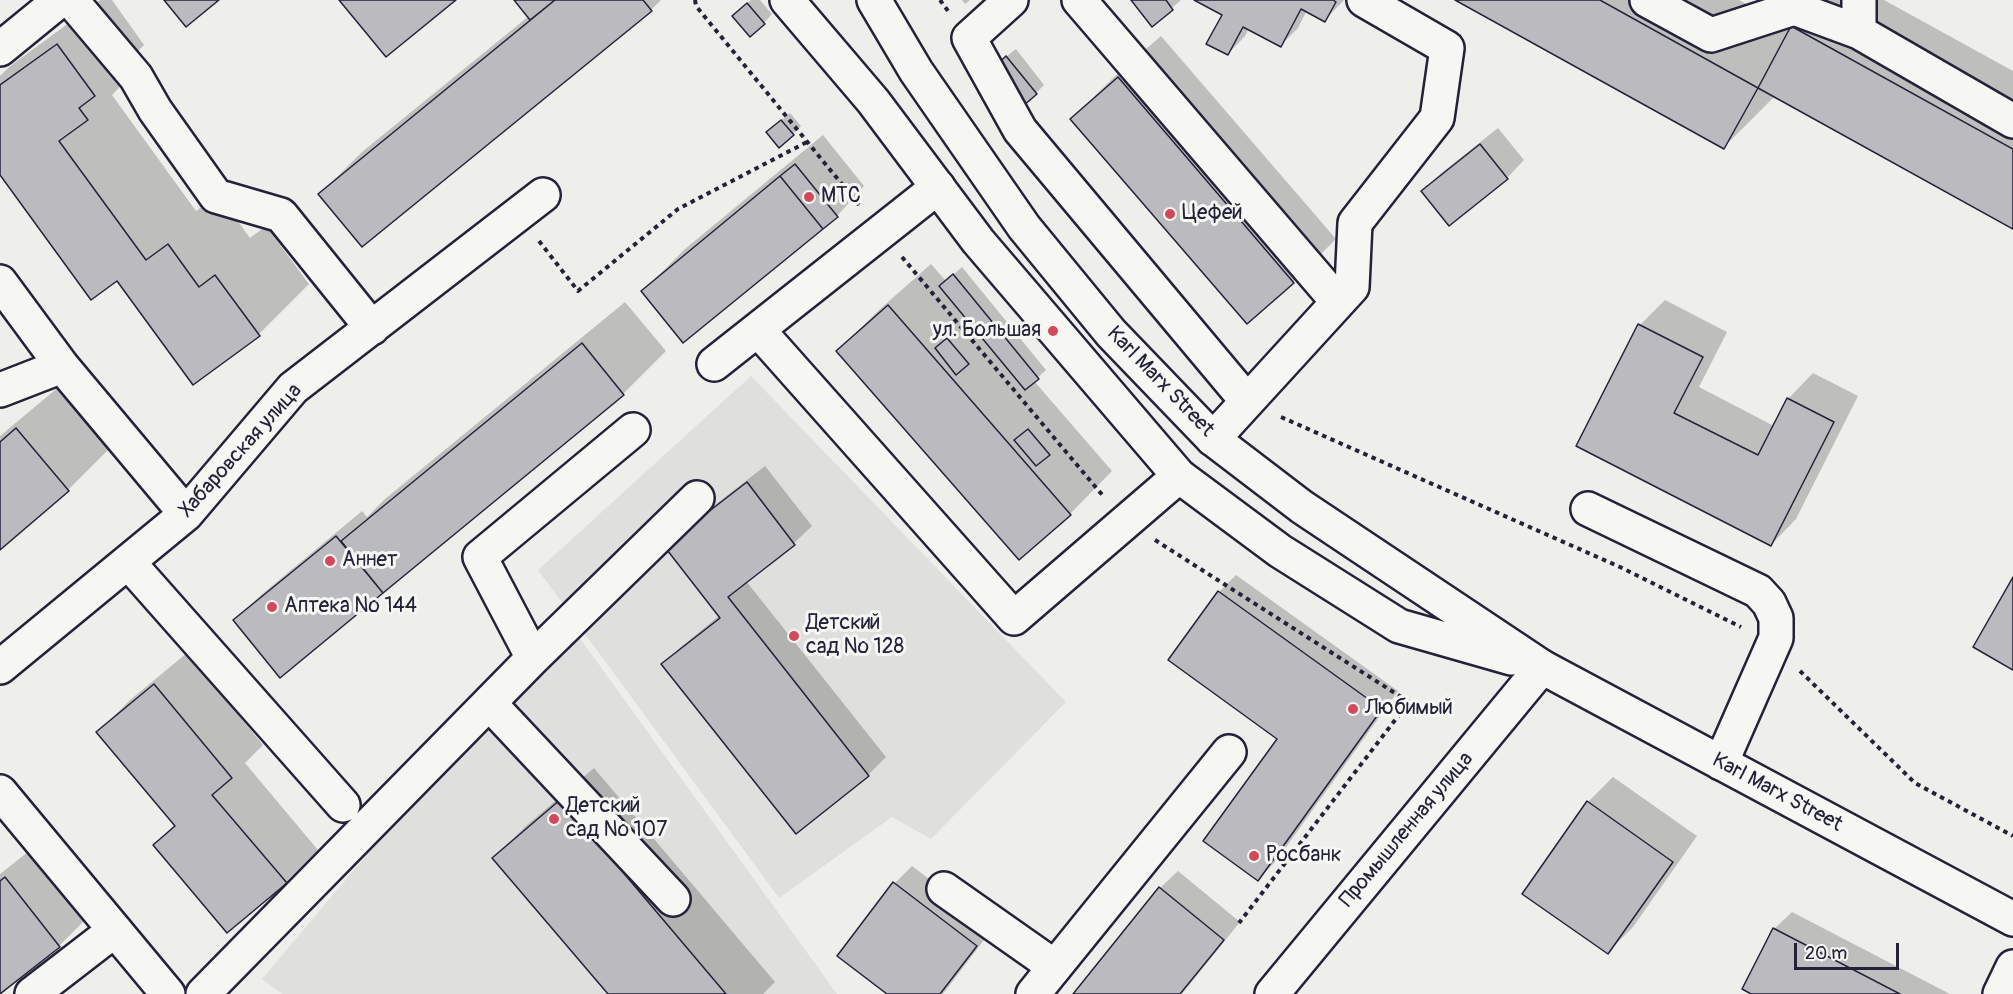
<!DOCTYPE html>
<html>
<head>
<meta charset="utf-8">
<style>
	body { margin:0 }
	#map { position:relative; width:2013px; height:994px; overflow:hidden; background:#eeeeeb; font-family:Pangolin,sans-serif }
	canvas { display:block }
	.scale { position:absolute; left:1794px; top:943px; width:105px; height:27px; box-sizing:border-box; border:3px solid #22223b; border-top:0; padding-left:8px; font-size:18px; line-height:21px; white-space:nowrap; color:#22223b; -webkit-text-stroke:4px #f6f6f2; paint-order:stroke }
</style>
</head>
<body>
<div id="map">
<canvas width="2013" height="994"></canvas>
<div class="scale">20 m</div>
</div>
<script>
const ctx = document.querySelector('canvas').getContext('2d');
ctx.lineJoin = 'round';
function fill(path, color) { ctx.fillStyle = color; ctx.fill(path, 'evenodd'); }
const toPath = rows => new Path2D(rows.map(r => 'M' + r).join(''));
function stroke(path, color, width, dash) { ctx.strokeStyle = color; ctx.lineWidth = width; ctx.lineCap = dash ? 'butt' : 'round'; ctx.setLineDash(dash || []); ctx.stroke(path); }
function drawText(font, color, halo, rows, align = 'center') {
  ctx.font = font + ' Pangolin,sans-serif'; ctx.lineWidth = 6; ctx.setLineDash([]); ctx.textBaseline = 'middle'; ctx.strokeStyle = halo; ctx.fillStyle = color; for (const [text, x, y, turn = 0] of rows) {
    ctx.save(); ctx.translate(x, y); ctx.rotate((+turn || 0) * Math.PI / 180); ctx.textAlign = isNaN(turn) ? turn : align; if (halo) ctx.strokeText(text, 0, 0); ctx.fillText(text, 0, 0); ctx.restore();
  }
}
fill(toPath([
	[751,376,1066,702,931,839,892,817,779,898,538,570],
	[566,619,837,994,282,994,262,979]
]), '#dfdfde');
fill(toPath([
	[100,0,112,0,144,45,130,59,137,69,112,95,196,211,219,195,250,238,266,226,309,284,259,334,118,279,0,173,0,76,9,67],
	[516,0,661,0,651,10,320,194,362,152,529,16],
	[751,0,760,0,772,14,764,23,743,7],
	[962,0,970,0,965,4],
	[1133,0,1181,0,1152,25],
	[1197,0,1344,0,1325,20,1307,10,1298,28,1281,45,1249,28,1245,36,1228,54,1224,14],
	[1458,0,1739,0,1792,29,1820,0,1884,0,2013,71,2013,227,1774,97,1724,147],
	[1161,36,1336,239,1293,282,1247,322,1072,119,1114,77],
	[1016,49,1044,85,1036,93,1002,60],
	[790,113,801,126,793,134,777,124],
	[1498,128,1524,160,1507,178,1423,191,1440,174],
	[823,135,864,186,837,216,683,341,643,291,685,249],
	[931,264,946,281,962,267,1046,370,1034,381,1112,471,1070,514,1019,558,838,351,880,309],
	[1665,300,1727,332,1699,387,1774,426,1788,399,1813,373,1858,396,1796,519,1771,545,1578,446,1640,325],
	[625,302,666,351,623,394,280,676,235,621,261,595,362,511,367,517,385,499],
	[67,380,118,440,68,490,0,548,0,436],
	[765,466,812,526,794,543,746,581,886,757,868,775,796,832,663,664,681,647,720,615,684,529],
	[1236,575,1398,691,1276,861,1258,879,1280,738,1219,592],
	[187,653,263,745,245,763,318,850,286,882,155,845,175,824,98,732,130,700],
	[594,768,775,982,763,994,610,994,494,858,526,826],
	[1613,777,1697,836,1633,927,1608,952,1588,802],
	[48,836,101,904,59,946,0,992,0,874],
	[912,866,993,928,943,994,890,994,839,956,895,883],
	[1178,871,1240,922,1182,994,1075,994,1160,888],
	[1792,912,1950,994,1754,994,1774,929]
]), '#0003');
const building = toPath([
	[164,0,219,0,186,27,164,0],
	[339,0,456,0,386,57,339,0],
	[514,0,555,0,530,20,514,0],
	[555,0,643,0,652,11,362,247,318,194,555,0],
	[1131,0,1166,0,1173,10,1152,27,1131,0],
	[1194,0,1333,0,1336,2,1325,22,1301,9,1281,47,1243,27,1228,55,1206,44,1222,15,1194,0],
	[1455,0,1600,0,1758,88,1724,149,1455,0],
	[747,3,765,24,750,37,732,16,747,3],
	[1791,26,2013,149,2013,229,1758,88,1791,26],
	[57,44,95,96,79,108,88,120,59,141,146,260,168,244,199,287,215,275,260,336,193,385,117,281,91,300,0,175,0,85,57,44],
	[1006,56,1037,94,1023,106,992,69,1006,56],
	[1118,77,1294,283,1247,324,1070,119,1118,77],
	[781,120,794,135,779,148,766,132,781,120],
	[1480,144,1508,179,1449,226,1421,191,1480,144],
	[795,164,838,217,823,229,780,176,795,164],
	[780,176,823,229,683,343,641,291,780,176],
	[953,274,1039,379,1025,390,939,286,953,274],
	[888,305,1071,515,1019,560,836,351,888,305],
	[1638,324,1703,357,1674,413,1758,455,1787,398,1834,422,1771,546,1576,446,1638,324],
	[947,338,969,364,956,375,935,348,947,338],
	[582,343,624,395,383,593,341,541,582,343],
	[16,428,69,491,0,550,0,442,16,428],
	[1028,429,1050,455,1036,466,1014,440,1028,429],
	[747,482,795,545,728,597,869,776,796,834,661,664,720,618,664,546,747,482],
	[336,536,383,593,280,678,233,620,336,536],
	[2013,577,2013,670,1973,647,2013,577],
	[1218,591,1382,709,1258,881,1203,841,1277,739,1168,660,1218,591],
	[154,684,232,778,212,795,287,883,227,933,153,845,175,826,96,732,154,684],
	[561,799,726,994,608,994,492,858,561,799],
	[1587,801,1673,862,1608,954,1522,894,1587,801],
	[5,877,60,947,0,994,0,881,5,877],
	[893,882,977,946,940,994,887,994,837,956,893,882],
	[1159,887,1224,940,1180,994,1073,994,1159,887],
	[1773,928,1900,994,1751,994,1742,989,1773,928]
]);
fill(building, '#bbbbbf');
stroke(building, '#22223b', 1.5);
const minor = toPath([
	[71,0,136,77,155,110,216,196,281,215,372,328],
	[1011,0,969,38,1020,130,1247,401],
	[1079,0,1338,302],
	[1647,0,1711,35,1794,8,1859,32,2013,121],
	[1859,0,1859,32],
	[0,49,60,0],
	[0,282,62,366],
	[758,330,1014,618,1179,476],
	[714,364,938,187],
	[0,390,62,366,186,514],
	[1213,439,1352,287,1355,223,1437,118,1447,48,1364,0],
	[1588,509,1758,591,1769,603,1776,618,1776,638,1721,763],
	[128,562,343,805],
	[533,658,697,498],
	[0,667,186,514,293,388,543,195],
	[489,703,673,899],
	[0,792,168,994],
	[944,889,1055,967],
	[32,994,115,930],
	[203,994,533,658,480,557,633,430],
	[1033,994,1229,752],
	[1272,994,1542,667],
	[2000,994,2013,967]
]);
const highway = toPath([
	[787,0,873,101,978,241,1179,476,1280,551,1399,626,1511,658],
	[874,0,916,71,1024,227,1111,333,1213,439,1302,507,1542,667,2013,919]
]);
stroke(minor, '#22223b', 38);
stroke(highway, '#22223b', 38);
stroke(toPath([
	[695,0,696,6,859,205],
	[940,0,948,11],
	[539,241,578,291,678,209,807,142],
	[902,257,1104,497],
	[1281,417,1620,567,1741,627],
	[1155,540,1409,702,1239,923],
	[1800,671,1915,783,2013,836]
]), '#22223b', 4, [4.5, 4.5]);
stroke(minor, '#f6f6f2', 33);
stroke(highway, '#f6f6f2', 33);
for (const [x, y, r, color] of [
	[809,197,6,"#d1495b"],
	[1170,214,6,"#d1495b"],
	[1053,331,6,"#d1495b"],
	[330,561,6,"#d1495b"],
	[272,607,6,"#d1495b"],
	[794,636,6,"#d1495b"],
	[1353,709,6,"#d1495b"],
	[554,819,6,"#d1495b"],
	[1254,856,6,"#d1495b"]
]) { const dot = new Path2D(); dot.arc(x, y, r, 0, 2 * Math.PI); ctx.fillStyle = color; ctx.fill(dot); stroke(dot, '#f6f6f2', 2); }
drawText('21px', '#22223b', '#f6f6f2', [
	["МТС",821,197],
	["Цефей",1182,214],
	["ул. Большая",1041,331,"right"],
	["Аннет",342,561],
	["Аптека № 144",284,607],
	["Детский",806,624],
	["сад № 128",806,648],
	["Любимый",1365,709],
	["Детский",566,807],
	["сад № 107",566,831],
	["Росбанк",1266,856]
], 'left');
drawText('21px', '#22223b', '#f6f6f2', [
	["Karl Marx Street",1160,382,46],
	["Хабаровская улица",241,451,-48],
	["Karl Marx Street",1777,793,28],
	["Промышленная улица",1407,830,-50]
]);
</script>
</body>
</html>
